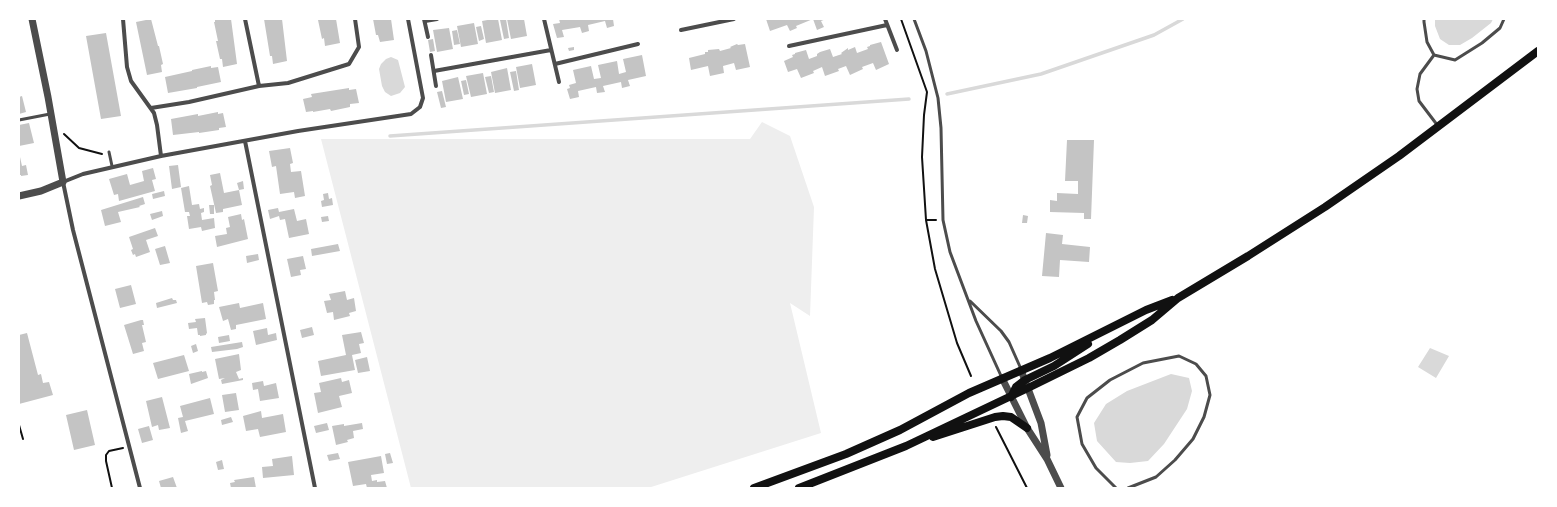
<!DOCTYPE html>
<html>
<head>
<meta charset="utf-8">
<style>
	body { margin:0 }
	#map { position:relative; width:1557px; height:507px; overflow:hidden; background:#fff; font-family:Raleway,sans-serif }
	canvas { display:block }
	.frame { position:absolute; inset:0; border:20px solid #fff; pointer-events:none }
</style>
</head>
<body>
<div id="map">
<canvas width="1557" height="507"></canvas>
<div class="frame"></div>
</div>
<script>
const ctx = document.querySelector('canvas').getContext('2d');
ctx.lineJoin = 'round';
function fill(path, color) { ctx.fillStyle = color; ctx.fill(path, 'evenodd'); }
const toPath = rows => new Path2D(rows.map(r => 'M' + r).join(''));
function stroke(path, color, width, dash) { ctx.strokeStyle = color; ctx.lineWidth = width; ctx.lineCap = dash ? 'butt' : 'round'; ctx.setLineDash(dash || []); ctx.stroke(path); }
fill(toPath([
	[762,122,790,136,814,207,810,316,790,303,821,433,648,488,411,488,321,139,750,139]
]), '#eee');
fill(toPath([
	[1435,19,1493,19,1491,23,1472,38,1460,45,1449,45,1440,39,1435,26],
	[391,57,398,60,405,87,400,93,391,96,385,92,382,86,379,69,381,64,386,59],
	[1430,348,1449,356,1436,378,1418,367],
	[1171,374,1189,378,1192,391,1187,409,1164,444,1148,461,1130,463,1116,462,1097,441,1094,423,1106,404,1127,391]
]), '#d9d9d9');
stroke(toPath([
	[947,94,1041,74,1154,35,1183,19],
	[390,136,909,99]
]), '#d9d9d9', 3.5);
fill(toPath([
	[151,19,158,46,159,46,163,64,161,65,162,72,147,75,136,22],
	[215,19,231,19,237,64,223,67,222,59,220,59,216,41,218,41,214,22,215,22],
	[264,19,282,19,287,61,273,64,272,56,270,56],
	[320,19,336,19,340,43,325,46,324,38,322,39,318,20],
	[373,19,391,19,394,40,380,42,378,35,376,35],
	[493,19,498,19,502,40,486,43,482,21],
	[506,19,509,38,504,39,500,20],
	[507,19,524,19,527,36,511,39],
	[559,19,613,19,614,26,607,28,605,21,588,25,589,31,582,33,580,27,562,30,564,37,557,38,553,24,560,23],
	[766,19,826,19,821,21,824,27,817,30,813,19,796,26,797,28,790,31,787,25,770,31],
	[474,23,478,44,461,47,457,26],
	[481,26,484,39,479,41,476,27],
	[449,28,453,49,437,52,433,30],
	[457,30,460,44,454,45,452,31],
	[106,33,121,116,101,119,86,36],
	[433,39,435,51,430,52,428,40],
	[881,42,889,64,876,70,873,63,862,67,863,69,850,75,846,66,838,69,839,71,825,76,822,67,813,71,814,73,801,78,797,69,788,72,784,61,793,57,792,55,795,54,795,53,806,50,809,59,817,56,817,54,820,52,830,49,833,57,842,54,841,53,848,48,848,50,855,47,857,53,868,49,867,47,870,46,870,45],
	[737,44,738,45,745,44,750,67,736,70,734,63,723,66,724,73,710,76,708,66,691,70,689,58,705,54,705,52,708,52,708,50,719,49,720,51,731,48,730,47],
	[574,47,574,50,569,51,568,48],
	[642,55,646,76,628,80,630,86,622,88,621,82,603,86,605,92,597,93,596,87,578,91,579,97,570,99,567,89,570,88,569,85,576,83,573,70,591,66,594,79,601,78,598,65,617,61,619,74,626,72,623,59],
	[532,64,536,85,520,88,516,67],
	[211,66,211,68,218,67,221,82,197,87,197,88,168,93,165,77,192,71,192,70],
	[507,68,511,90,495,93,491,72],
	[516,71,519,90,514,91,510,72],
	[483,73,487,94,471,97,466,76],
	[491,76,494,92,489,93,485,77],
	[458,77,463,99,446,102,442,81],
	[466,80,469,94,464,95,461,81],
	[349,88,349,90,356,89,359,103,350,104,350,107,331,111,330,109,313,112,313,111,306,112,303,99,312,97,311,94],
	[442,91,446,107,441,108,437,92],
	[22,96,26,112,19,114,19,97],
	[218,112,218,114,223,113,226,127,219,128,219,130,199,133,199,132,173,135,171,119,198,114,198,116],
	[29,123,34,143,19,146,19,125],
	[1067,140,1094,140,1091,219,1084,219,1084,213,1050,212,1050,200,1057,201,1057,193,1078,194,1078,181,1065,181],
	[290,148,293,163,290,164,291,172,301,171,305,196,295,198,294,192,280,194,276,166,272,167,269,151],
	[20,157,22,166,26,165,28,175,21,176,21,175,19,175,19,158],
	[178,165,181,187,172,189,169,166],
	[153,168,156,179,152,180,155,191,119,201,118,194,114,195,109,179,127,174,130,185,144,181,142,171],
	[220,173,224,193,239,190,242,205,223,209,223,212,216,213,210,186,212,185,210,175],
	[243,181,244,189,239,190,237,183],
	[189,186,192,205,199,204,200,209,204,208,204,212,201,213,202,220,214,218,215,228,202,231,201,227,189,229,187,216,190,216,189,212,185,212,181,188],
	[164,191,165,196,153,199,152,194],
	[328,193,329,199,332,198,333,205,322,207,321,201,324,200,323,194],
	[143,197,145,204,139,206,140,207,118,212,121,222,105,226,101,210],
	[209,205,214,205,214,214,210,214],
	[278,208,279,212,294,209,297,221,306,219,309,234,289,238,285,219,280,220,279,216,270,219,268,210],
	[162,211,163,216,152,220,150,214],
	[241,214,242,220,244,219,248,239,217,247,215,236,227,234,226,228,230,227,228,217],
	[1023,215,1028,216,1027,223,1022,223],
	[328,216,329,221,322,222,321,217],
	[155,228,158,236,146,240,150,252,136,257,135,254,133,255,131,250,133,249,129,237],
	[1046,233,1063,235,1062,244,1090,247,1089,262,1060,260,1059,277,1042,276],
	[338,244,340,251,312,256,311,249],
	[165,246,170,263,160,265,155,249],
	[258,254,259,260,247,263,246,256],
	[303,256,306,269,300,270,301,275,291,277,287,259],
	[213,263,218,291,214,292,215,300,214,300,214,304,208,305,207,302,202,303,196,266],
	[131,285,136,304,120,308,115,289],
	[345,291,347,300,354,298,356,311,349,313,350,316,334,320,333,312,327,313,324,301,331,300,329,294],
	[172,298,173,300,176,300,177,303,157,308,156,303],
	[239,303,240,308,263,303,266,319,236,325,236,329,231,330,228,319,223,321,219,307],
	[205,318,207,333,206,334,206,335,200,336,200,335,198,335,197,328,189,329,188,323,196,322,195,319],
	[141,320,143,320,144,325,142,325,146,342,142,343,144,351,133,354,124,325],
	[312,327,314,335,302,338,300,330],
	[267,328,268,335,276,333,277,340,256,345,253,331],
	[361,332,364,343,359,344,361,353,352,355,355,370,321,376,318,361,346,355,342,335],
	[27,333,38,375,41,374,43,383,49,382,53,395,19,404,19,335],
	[229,335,230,341,219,343,218,337],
	[242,342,243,347,237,349,212,352,211,347],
	[196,344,198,351,193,353,191,346],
	[239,354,241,370,236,372,239,379,243,378,243,380,222,384,221,380,225,378,219,379,215,359],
	[184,355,189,371,158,379,153,363],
	[367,357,370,371,358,373,355,360],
	[202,371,202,372,206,371,208,378,191,384,189,374],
	[341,378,342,382,349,380,352,393,339,396,342,407,318,413,314,393,321,392,319,383],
	[263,381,264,386,276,383,279,398,260,401,258,389,253,390,252,383],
	[236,393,239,410,225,412,222,395],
	[162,397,170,428,159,430,158,425,152,427,146,401],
	[210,398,214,414,185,421,188,431,181,433,178,418,183,417,180,406],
	[87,410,95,445,74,450,66,415],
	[261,411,262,418,283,414,286,432,260,437,258,429,246,431,243,416],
	[231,417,233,422,222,425,221,420],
	[327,423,329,430,316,433,314,426],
	[362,423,363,429,353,431,354,438,347,440,348,442,336,445,332,426,344,424,344,426],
	[149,426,153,440,142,443,138,429],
	[338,453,340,459,329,461,327,455],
	[390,453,393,463,387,464,385,454],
	[292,456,294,475,263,478,262,467,273,466,272,459],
	[381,456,384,473,371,475,372,481,377,480,377,482,385,481,387,488,367,488,366,484,353,486,348,462],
	[222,460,224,469,218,470,216,462],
	[173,477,177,488,161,488,159,481],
	[254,477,256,488,231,488,230,483,235,482,234,480]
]), '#c4c4c4');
stroke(toPath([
	[901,19,927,92,924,115,922,157,926,220,935,269,957,343,971,376],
	[64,134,79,148,102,154],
	[926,220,936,220],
	[19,425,23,439],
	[996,427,1027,488],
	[112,488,106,461,106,455,109,451,123,448]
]), '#111', 2);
stroke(toPath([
	[914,19,926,51,938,98,941,128,943,220,950,252,976,321,1002,378],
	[1424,19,1424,22,1427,42,1434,55,1455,60,1482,43,1500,28,1504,19],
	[1434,55,1420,74,1417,89,1419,101,1438,126],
	[19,120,50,114],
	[109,152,112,166],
	[970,301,1001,331,1009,342,1021,369],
	[1116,488,1096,468,1082,444,1077,417,1087,398,1110,380,1143,363,1179,356,1196,364,1206,376,1210,395,1204,417,1193,439,1175,460,1156,477,1128,488]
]), '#4c4c4c', 3);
stroke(toPath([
	[123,19,127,67,131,81,154,113,157,125,161,156],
	[245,19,259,86],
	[424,19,428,37],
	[544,19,559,82],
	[885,19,897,50],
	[425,21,437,19],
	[681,30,734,19],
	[789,46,887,25],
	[431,55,436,86],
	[555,64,638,44],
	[434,71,551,50],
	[151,108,189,102,259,86,288,83,349,64,359,47,355,19],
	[245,141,315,488],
	[140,488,73,230,63,182,83,174,161,156,298,131,411,114,420,107,423,98,408,19]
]), '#4c4c4c', 4);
stroke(toPath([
	[19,196,41,191,63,182,48,97,32,19],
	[1021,370,1041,423,1047,455],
	[1002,378,1027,428,1047,459,1061,488]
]), '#4c4c4c', 7);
stroke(toPath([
	[1011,397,1016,387,1025,380,1054,366,1088,344],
	[933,437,995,417,1003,416,1011,417,1027,428],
	[754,488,846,454,900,430,969,393,1050,358,1146,310,1172,300],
	[799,488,906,446,1028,388,1089,358,1120,340,1152,320,1178,298,1248,256,1325,207,1399,156,1538,51]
]), '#111', 8);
</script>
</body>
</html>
